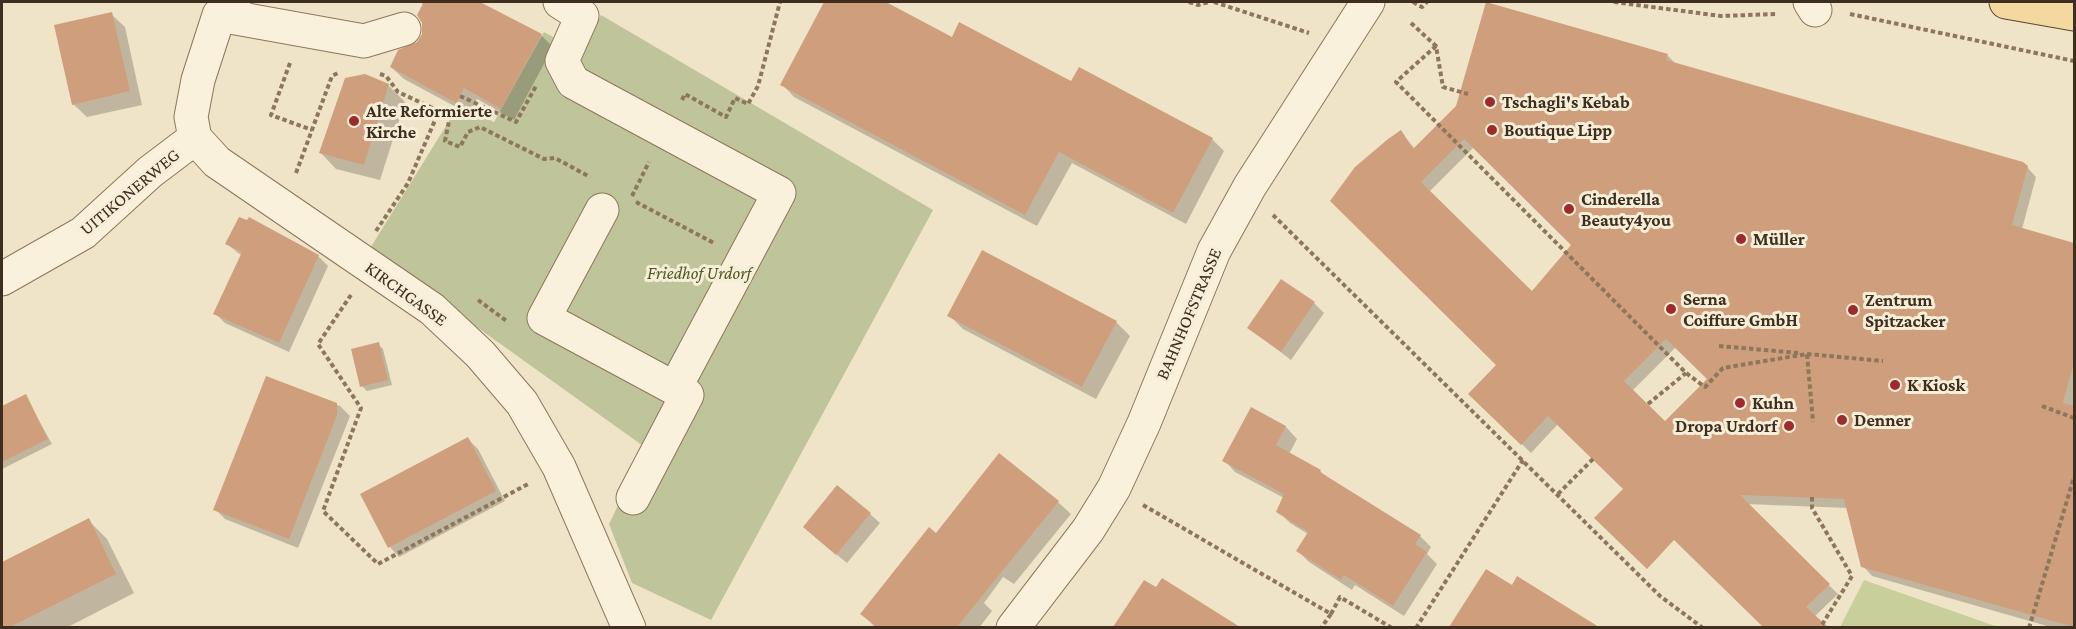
<!DOCTYPE html>
<html>
<head>
<meta charset="utf-8">
<style>
	body { margin:0 }
	#map { position:relative; width:2076px; height:629px; overflow:hidden; background:#f0e4c8; font-family:"Crimson Pro",serif }
	canvas { display:block }
	.frame { position:absolute; inset:0; border:3px solid #3d2e20; pointer-events:none }
</style>
</head>
<body>
<div id="map">
<canvas width="2076" height="629"></canvas>
<div class="frame"></div>
</div>
<script>
const context = document.querySelector('canvas').getContext('2d');
context.lineJoin = 'round';
function fillPath(path, color) { context.fillStyle = color; context.fill(path, 'evenodd'); }
const shape = rows => new Path2D(rows.map(r => 'M' + r).join(''));
function trace(path, color, width, dash) { context.strokeStyle = color; context.lineWidth = width; context.lineCap = dash ? 'butt' : 'round'; context.setLineDash(dash || []); context.stroke(path); }
function label(font, color, halo, rows, align = 'center') {
  context.font = font + ' "Crimson Pro",serif'; context.lineWidth = 6; context.setLineDash([]); context.textBaseline = 'middle'; context.strokeStyle = halo; context.fillStyle = color; for (const [text, x, y, turn = 0] of rows) {
    context.save(); context.translate(x, y); context.rotate((+turn || 0) * Math.PI / 180); context.textAlign = isNaN(turn) ? turn : align; if (halo) context.strokeText(text, 0, 0); context.fillText(text, 0, 0); context.restore();
  }
}
const green = shape([
	[1864,580,1998,627,1840,627]
]);
const cemetery = shape([
	[601,15,933,210,711,620,632,583,609,524,646,448,369,250,459,105,494,122,544,32,581,53]
]);
const shadow = shape([
	[422,2,477,2,541,35,553,47,514,120,477,99,469,114,404,79,391,67,418,43,424,34],
	[826,2,883,2,952,39,1212,139,1224,151,1186,224,1072,163,1037,226,794,97,782,84],
	[111,14,125,27,142,105,87,117,73,104],
	[1667,55,1676,64,2027,167,2036,177,2022,229,2074,245,2074,628,2054,628,1872,576,1863,566,1848,508,1746,504,1838,594,1814,617,1823,625,1821,628,1767,628,1558,424,1531,453,1470,394,1499,365,1332,201,1401,132,1415,149],
	[1474,147,1573,244,1532,293,1429,192],
	[1676,347,1709,379,1665,423,1632,391],
	[388,85,405,102,380,180,336,169,320,152],
	[227,244,318,256,328,266,289,352,225,323,215,313,242,256],
	[1314,303,1324,313,1291,360,1249,328],
	[949,315,1116,322,1130,336,1096,399,963,329],
	[378,344,383,349,392,385,367,391,362,386],
	[267,378,340,406,350,416,298,548,225,519,215,509],
	[25,396,52,444,2,469,2,408],
	[1251,409,1286,427,1297,439,1289,454,1320,471,1328,479,1420,536,1431,547,1427,554,1437,564,1404,616,1355,585,1352,590,1309,562,1298,551,1308,534,1290,523,1278,511,1284,498,1235,472,1224,460],
	[468,439,478,449,505,501,399,557,390,547],
	[1058,502,1071,514,1014,584,1003,577,984,603,992,611,979,628,876,628,862,614,936,536],
	[870,514,880,523,847,563,815,537],
	[88,520,107,539,134,593,66,628,8,628,2,615,2,564],
	[1487,571,1512,587,1585,621,1592,628,1451,628],
	[1144,582,1230,623,1235,628,1115,628]
]);
const building = shape([
	[424,2,480,2,542,34,501,109,464,88,456,103,390,67,398,50,417,42,422,34,422,23,417,15],
	[824,2,886,2,952,37,959,22,1071,81,1079,67,1213,138,1173,213,1059,152,1025,215,780,85],
	[1486,2,1668,54,1666,60,2023,162,2028,166,2012,225,2074,243,2074,362,2063,403,2074,406,2074,627,1861,567,1844,499,1740,495,1830,584,1806,607,1828,627,1763,627,1674,540,1647,569,1594,518,1623,489,1548,416,1521,445,1468,394,1496,365,1330,201,1355,167,1388,139,1401,130,1413,149,1456,106],
	[1464,139,1571,245,1532,291,1421,182],
	[1666,339,1707,379,1665,421,1624,381],
	[112,12,130,91,72,105,54,25],
	[365,74,389,84,364,165,319,153,345,78],
	[239,217,247,220,249,217,319,255,279,343,213,314,242,252,225,244],
	[982,250,1117,321,1082,387,947,316],
	[1281,279,1315,302,1281,352,1247,328],
	[379,342,388,380,360,387,351,349],
	[266,376,337,403,337,415,289,539,213,510],
	[26,394,48,439,2,462,2,406],
	[1251,407,1286,426,1276,445,1321,470,1320,472,1421,535,1415,544,1427,552,1393,606,1344,575,1341,580,1296,551,1308,532,1276,512,1284,494,1222,461],
	[468,437,496,491,388,548,360,494],
	[999,453,1059,501,957,627,877,627,860,614,929,527,936,533],
	[837,485,871,513,836,555,803,527],
	[89,518,116,574,10,627,2,627,2,562],
	[1486,569,1512,585,1517,576,1599,627,1449,627],
	[1162,578,1186,593,1240,627,1113,627,1144,580,1156,587]
]);
const path = shape([
	[1189,2,1198,5,1209,2],
	[1214,2,1309,33],
	[1413,2,1422,7,1427,2],
	[1614,2,1721,16,1777,14],
	[1850,14,2074,61],
	[1411,23,1436,46,1443,87,1468,94],
	[1436,46,1396,82,1686,373,1705,387,1723,368,1807,354,1813,422],
	[290,63,271,115,312,130],
	[380,74,386,76,398,92,450,116,445,141,460,147,468,132,480,127,544,159,555,158,590,177],
	[460,96,516,122,536,86],
	[682,100,685,94,726,117,735,98,748,104,758,86,780,2],
	[296,173,332,76,338,73],
	[632,196,649,162],
	[636,202,714,243],
	[1273,215,1660,596,1703,628],
	[376,231,408,183,439,111],
	[351,295,318,344,361,408,323,511,378,564,530,483],
	[478,300,508,322],
	[1719,346,1799,353],
	[1807,354,1883,361],
	[1648,404,1686,373],
	[2042,406,2074,418],
	[1558,494,1593,459],
	[1812,497,1812,508,1852,576,1820,628],
	[1143,505,1331,614,1321,628],
	[1331,614,1340,597,1392,628],
	[1416,628,1523,460],
	[2029,628,2074,477]
]);
const minor = shape([
	[234,2,219,15,198,80,191,117,195,138,217,162,432,309,480,354,522,403,559,467,629,628],
	[560,2,582,16,562,61,573,82,779,193,675,388],
	[1810,2,1815,10],
	[219,15,364,41,404,29],
	[602,210,544,318,687,395,633,498],
	[2,279,83,233,150,172,195,138],
	[1013,628,1088,530,1114,488,1144,423,1214,251,1250,186,1368,2]
]);
const major = shape([
	[2006,2,2074,14]
]);
const markers = [
	[1490,102,6,"#9e2a2b"],
	[354,121,6,"#9e2a2b"],
	[1492,130,6,"#9e2a2b"],
	[1569,209,6,"#9e2a2b"],
	[1741,239,6,"#9e2a2b"],
	[1671,309,6,"#9e2a2b"],
	[1853,310,6,"#9e2a2b"],
	[1895,385,6,"#9e2a2b"],
	[1740,403,6,"#9e2a2b"],
	[1842,420,6,"#9e2a2b"],
	[1789,426,6,"#9e2a2b"]
];
const poiNames = [
	["Tschagli's Kebab",1502,102],
	["Alte Reformierte",366,111],
	["Kirche",366,132],
	["Boutique Lipp",1504,130],
	["Cinderella",1581,199],
	["Beauty4you",1581,220],
	["Müller",1753,239],
	["Serna",1683,299],
	["Coiffure GmbH",1683,320],
	["Zentrum",1865,300],
	["Spitzacker",1865,321],
	["K Kiosk",1907,385],
	["Kuhn",1752,403],
	["Denner",1854,420],
	["Dropa Urdorf",1777,426,"right"]
];
const streetNames = [
	["UITIKONERWEG",130,192,-40],
	["KIRCHGASSE",406,294,36],
	["BAHNHOFSTRASSE",1189,314,-67]
];
const parkNames = [
	["Friedhof Urdorf",699,273]
];
fillPath(green, '#c9cf9b');
fillPath(cemetery, '#bfc49a');
fillPath(shadow, '#0003');
fillPath(building, '#cf9f7d');
trace(minor, '#8d765c', 35);
trace(major, '#5b4430', 35);
trace(path, '#8d765c', 4, [4.5, 3]);
trace(minor, '#faf1dc', 33);
trace(major, '#f3d9a0', 33);
for (const [x, y, r, color] of markers) { const dot = new Path2D(); dot.arc(x, y, r, 0, 2 * Math.PI); context.fillStyle = color; context.fill(dot); trace(dot, '#f7eed8', 2); }
label('bold 18px', '#3d2e20', '#f7eed8', poiNames, 'left');
label('18px', '#3d2e20', '#f7eed8', streetNames);
label('italic 18px', '#4d5a26', '#f7eed8', parkNames);
</script>
</body>
</html>
